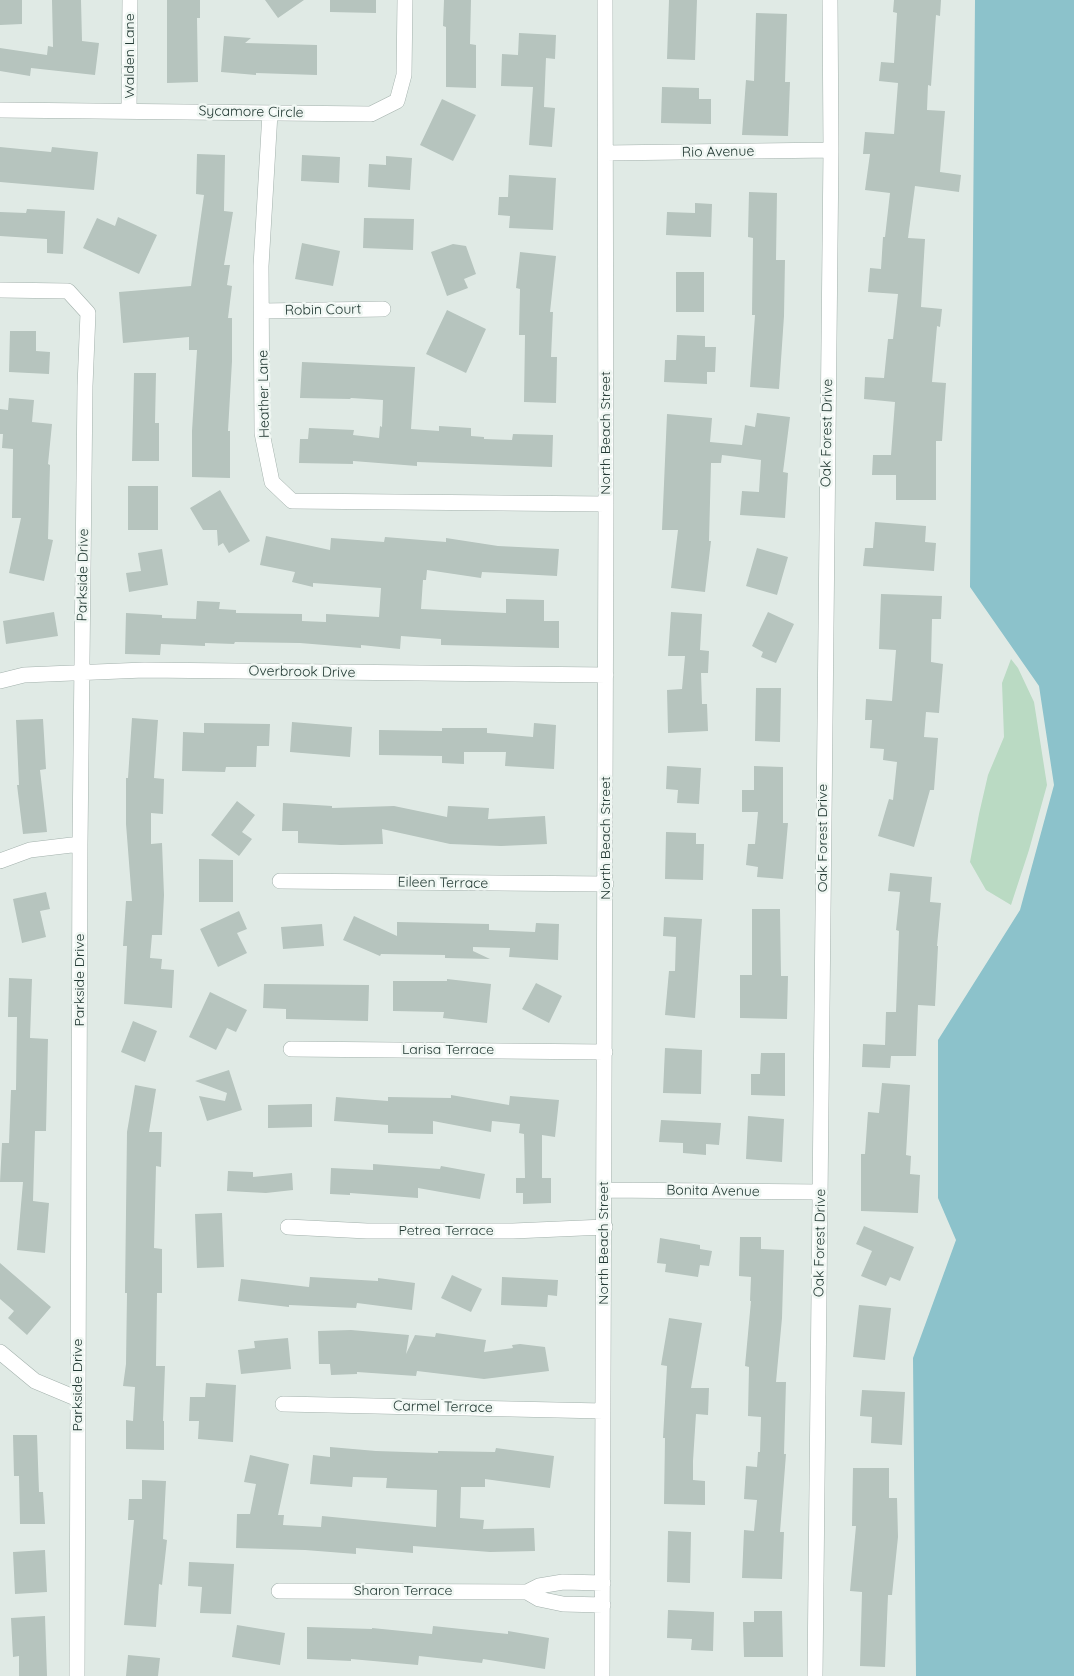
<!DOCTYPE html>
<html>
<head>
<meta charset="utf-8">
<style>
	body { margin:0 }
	canvas { display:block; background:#e0eae5 }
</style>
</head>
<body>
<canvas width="1074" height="1676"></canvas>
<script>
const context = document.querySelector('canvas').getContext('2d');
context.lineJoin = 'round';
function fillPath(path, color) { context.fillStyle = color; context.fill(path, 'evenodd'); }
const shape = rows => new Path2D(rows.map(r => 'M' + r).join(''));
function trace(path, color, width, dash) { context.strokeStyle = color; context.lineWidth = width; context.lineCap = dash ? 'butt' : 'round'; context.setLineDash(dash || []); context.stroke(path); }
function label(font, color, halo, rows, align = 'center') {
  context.font = font + ' Quicksand,sans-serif'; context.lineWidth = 5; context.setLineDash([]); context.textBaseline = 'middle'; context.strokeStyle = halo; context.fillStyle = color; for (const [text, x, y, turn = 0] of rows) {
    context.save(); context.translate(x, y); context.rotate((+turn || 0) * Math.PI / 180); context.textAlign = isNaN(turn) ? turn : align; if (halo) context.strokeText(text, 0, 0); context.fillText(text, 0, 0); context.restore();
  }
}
const green = shape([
	[1011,659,1018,668,1034,702,1047,785,1029,850,1011,905,986,890,970,862,979,814,988,775,1004,737,1002,683]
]);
const water = shape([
	[975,0,1074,0,1074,1676,916,1676,913,1358,956,1240,938,1198,938,1040,1020,910,1054,785,1039,686,970,587]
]);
const building = shape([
	[0,0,22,0,22,24,0,25],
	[52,0,81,0,82,41,99,43,95,75,31,68,30,76,0,71,0,48,47,55,48,46,53,47],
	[167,0,200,0,200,18,197,18,198,82,167,83],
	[265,0,304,0,278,18],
	[330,0,376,0,376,13,330,12],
	[444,0,471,0,470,44,476,45,476,88,446,87,446,27,443,26],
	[669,0,697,0,695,60,667,59],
	[894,0,941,0,940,16,936,15,931,86,928,85,927,110,945,111,940,172,961,175,959,192,915,186,908,238,925,239,921,307,942,309,940,327,937,326,932,382,946,383,942,441,936,441,936,500,896,500,896,475,872,475,873,455,891,455,895,402,864,399,865,377,884,378,888,339,893,339,898,294,868,292,870,268,881,269,883,237,885,237,890,193,865,190,870,154,863,154,865,132,894,134,898,83,879,81,881,62,894,63,897,13,893,12],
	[756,13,787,14,785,82,790,82,788,136,742,135,746,80,754,81],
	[519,33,556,35,555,59,546,58,544,107,555,108,552,147,529,145,533,87,501,86,502,54,518,55],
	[224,36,251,38,245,43,317,45,317,75,256,73,256,75,221,72],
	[662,87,699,88,699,99,711,99,711,124,661,123],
	[442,99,476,115,453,161,420,145],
	[0,147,51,152,52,147,98,152,94,190,0,182],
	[197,154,225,155,224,211,233,212,224,265,230,265,227,285,232,286,228,318,232,318,232,361,228,431,230,431,230,478,192,477,192,431,197,350,189,350,189,337,123,343,119,292,191,286,204,195,196,194],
	[302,155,340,157,339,183,301,181],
	[386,156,412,158,410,190,368,187,369,164,386,165],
	[509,175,556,178,553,230,509,228,510,216,498,215,499,197,508,197],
	[749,192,777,193,776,260,785,260,784,316,779,389,750,387,755,315,752,315,753,238,748,237],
	[695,203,712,204,711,237,666,235,667,212,695,213],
	[27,209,65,211,63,254,47,253,47,239,0,236,0,212,26,213],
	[118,217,157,235,139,274,83,248,97,218,115,226],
	[364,218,414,219,413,250,363,248],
	[302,243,340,251,333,286,295,279],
	[453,244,466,246,476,274,464,279,468,288,447,296,431,252],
	[520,252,556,256,550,312,553,312,551,357,557,357,556,403,524,402,525,335,519,335,520,289,516,288],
	[676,272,704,272,704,312,676,312],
	[447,310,486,329,466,373,426,354],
	[10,331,36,331,36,351,50,352,49,374,9,372],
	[677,335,705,336,705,347,716,347,715,372,707,372,707,384,664,382,665,360,676,360],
	[302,362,415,367,411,429,439,431,439,426,471,428,471,436,484,437,484,439,512,440,513,434,553,435,552,467,417,462,417,466,353,461,353,464,299,463,300,439,308,439,309,428,354,430,353,435,379,438,380,426,382,427,383,400,351,398,350,399,300,398],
	[134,373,156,373,155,423,159,423,159,461,132,461],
	[9,398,34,400,32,422,52,424,48,464,50,465,48,539,53,540,44,581,9,573,21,518,12,518,13,449,2,448,3,434,0,434,0,409,8,410],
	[757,413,790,417,783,472,788,473,785,518,740,515,742,491,759,492,761,460,722,455,721,463,711,463,709,541,711,541,705,592,671,588,678,530,662,530,667,414,712,418,710,442,742,445,745,425,755,427],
	[128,486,158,486,158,530,128,530],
	[220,490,250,541,229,553,223,543,218,546,217,530,203,530,190,508],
	[875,522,926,526,925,542,936,543,934,571,863,566,865,548,873,548],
	[266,536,330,550,331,538,384,542,385,537,446,542,446,538,498,546,559,549,557,576,482,572,481,578,427,570,426,580,423,580,421,609,506,613,506,599,544,600,544,621,559,621,559,648,441,645,441,639,401,636,400,649,361,645,361,648,300,643,235,642,234,644,205,643,205,646,161,644,160,655,125,654,126,613,162,615,162,618,196,619,197,601,220,602,219,609,236,610,236,613,302,614,302,621,326,622,326,614,379,617,381,588,313,583,313,587,292,582,295,572,260,565],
	[757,548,788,557,777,595,746,586],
	[162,549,168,585,129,592,126,573,141,571,138,553],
	[881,594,942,596,941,619,932,619,931,662,943,664,939,713,926,712,924,737,938,738,934,790,930,790,914,847,878,836,889,799,893,800,897,762,883,760,884,749,870,748,872,720,865,720,866,699,892,701,896,650,879,649],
	[54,612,58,636,6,644,3,621],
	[671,612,702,614,700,650,709,651,708,673,701,673,702,704,707,704,708,731,668,733,667,690,682,689,685,656,668,656],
	[768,612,794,624,776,663,761,657,763,652,752,646],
	[756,688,781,688,780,742,755,741],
	[132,718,158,720,154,778,164,779,163,814,151,813,151,844,162,843,164,895,162,935,152,935,150,958,162,959,161,969,174,970,172,1008,124,1004,127,946,123,946,126,901,132,901,126,824,126,778,128,778],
	[43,719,46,769,40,770,47,832,23,834,17,785,19,785,16,720],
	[292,722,352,727,350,757,290,752],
	[204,723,270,724,269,746,257,746,256,767,226,767,225,772,182,771,183,732,204,733],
	[534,723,556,725,554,769,505,766,506,752,464,752,464,764,442,763,442,756,379,755,379,730,442,731,442,728,487,728,487,733,533,737],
	[667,766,701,768,699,804,677,803,678,790,666,789],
	[754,766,783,767,783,823,788,823,783,879,757,877,758,867,746,865,748,844,755,844,758,812,742,812,742,790,754,790],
	[237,801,255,815,242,832,252,839,239,856,211,835],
	[283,803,332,806,332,808,394,806,447,817,448,806,489,808,488,819,545,816,547,844,501,846,450,844,382,829,383,844,341,845,298,843,298,831,282,831],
	[666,832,696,833,696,844,704,844,703,880,665,879],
	[199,859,233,860,233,902,199,902],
	[890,873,932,877,930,902,941,903,937,946,938,946,935,1006,918,1005,916,1056,891,1056,890,1068,862,1067,863,1044,885,1045,886,1012,896,1012,899,931,896,930,900,892,888,891],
	[46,892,50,909,40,911,46,937,22,943,13,899],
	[752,909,780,909,781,976,788,976,787,1019,740,1018,740,975,752,975],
	[239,911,247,929,237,933,247,953,218,967,200,929],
	[354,916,397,936,397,922,489,924,489,930,535,932,536,923,559,924,558,960,509,957,510,948,473,947,473,951,490,959,445,958,445,955,381,954,380,956,343,940],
	[664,917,702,919,695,1018,665,1015,669,971,675,971,676,937,663,936],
	[322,924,324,946,283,949,281,927],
	[9,978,32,979,30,1038,48,1039,46,1131,35,1131,33,1201,49,1203,45,1253,17,1250,23,1182,0,1182,2,1143,9,1143,11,1090,16,1090,17,1017,8,1017],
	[447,979,491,984,487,1023,443,1018,444,1012,393,1011,393,981,447,981],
	[536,983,562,996,549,1023,522,1009],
	[264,984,369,985,368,1021,286,1019,286,1009,263,1008],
	[210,992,247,1010,236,1032,227,1028,216,1050,189,1037],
	[133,1021,157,1031,145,1062,121,1052],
	[665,1048,702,1050,701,1094,663,1093],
	[761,1053,785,1053,785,1096,751,1095,751,1074,760,1074],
	[229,1070,242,1110,207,1121,199,1096,225,1101,227,1093,195,1081],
	[882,1083,910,1085,906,1155,911,1156,910,1174,920,1175,918,1213,861,1211,861,1154,865,1154,868,1112,879,1113],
	[135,1085,156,1089,149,1132,162,1132,161,1167,156,1166,154,1248,162,1249,162,1293,157,1293,156,1366,165,1366,163,1421,164,1421,164,1450,126,1449,126,1420,133,1421,135,1387,123,1386,126,1364,127,1293,125,1293,127,1132],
	[451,1095,509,1105,510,1096,559,1100,555,1137,542,1135,542,1178,551,1178,551,1203,523,1204,523,1193,516,1193,516,1178,525,1178,524,1134,519,1133,520,1124,492,1121,491,1132,433,1121,433,1134,388,1133,388,1125,334,1121,336,1097,388,1101,388,1097,451,1098],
	[312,1104,312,1127,268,1128,268,1105],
	[748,1116,784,1119,782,1162,746,1159],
	[661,1120,721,1123,719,1145,706,1144,706,1155,683,1153,683,1143,659,1142],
	[373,1164,440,1169,441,1166,485,1174,480,1199,418,1188,418,1198,350,1193,350,1195,330,1194,331,1168,373,1170],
	[228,1171,253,1172,253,1177,292,1173,293,1190,266,1193,227,1191],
	[222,1213,224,1267,197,1268,195,1214],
	[864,1226,914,1247,900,1281,890,1277,886,1286,861,1276,872,1251,856,1244],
	[740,1237,761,1237,761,1249,784,1250,782,1318,776,1382,786,1382,784,1454,786,1454,780,1532,784,1532,782,1579,742,1578,744,1530,754,1531,757,1500,744,1499,746,1466,757,1467,758,1452,760,1452,761,1417,748,1416,749,1367,745,1366,751,1301,750,1301,751,1277,739,1276],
	[660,1238,700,1245,700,1249,712,1251,709,1266,700,1265,698,1277,665,1272,666,1264,657,1263],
	[0,1263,51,1307,27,1335,8,1318,14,1311,0,1299],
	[452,1275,482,1289,471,1312,441,1298],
	[310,1277,378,1281,378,1278,415,1283,412,1310,357,1303,356,1308,289,1305,289,1307,238,1301,241,1279,309,1287],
	[502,1277,558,1280,557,1296,548,1295,547,1307,501,1305],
	[859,1305,891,1308,885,1360,853,1357],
	[669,1318,702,1323,691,1388,709,1388,708,1415,696,1414,693,1461,693,1480,705,1481,705,1505,664,1504,665,1438,663,1438,667,1366,661,1365],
	[351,1330,409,1335,406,1354,415,1335,435,1337,436,1333,486,1340,484,1352,513,1348,512,1345,520,1344,545,1347,549,1371,484,1379,417,1371,416,1376,357,1372,357,1374,331,1375,330,1364,319,1364,318,1331],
	[288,1338,291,1369,241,1374,238,1350,255,1348,254,1341],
	[206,1383,236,1385,233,1442,198,1439,199,1421,189,1421,190,1397,205,1397],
	[862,1390,905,1392,902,1445,871,1443,872,1417,860,1416],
	[13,1435,37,1435,39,1492,43,1492,45,1524,20,1524,19,1476,14,1476],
	[330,1447,376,1451,438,1453,438,1451,495,1452,496,1448,554,1456,550,1488,485,1479,485,1487,461,1487,460,1518,484,1520,483,1529,534,1528,535,1551,490,1552,413,1546,413,1553,356,1548,356,1554,305,1550,236,1548,237,1514,250,1514,256,1484,244,1482,250,1455,289,1464,278,1515,284,1515,283,1525,321,1527,322,1516,436,1527,437,1490,386,1488,387,1478,353,1477,352,1487,310,1484,313,1455,330,1457],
	[853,1468,889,1468,889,1498,897,1498,898,1537,892,1595,888,1595,885,1667,860,1666,862,1592,850,1591,856,1526,852,1526],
	[142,1480,166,1481,163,1539,167,1540,162,1585,159,1584,156,1627,124,1625,134,1520,128,1520,129,1499,142,1499],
	[668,1531,691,1532,690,1583,667,1582],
	[45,1550,47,1592,15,1594,13,1552],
	[189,1562,234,1564,231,1614,200,1613,202,1587,188,1586],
	[668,1610,714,1612,713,1651,691,1650,692,1639,667,1638],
	[754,1611,782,1611,783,1657,744,1657,743,1622,754,1622],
	[45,1616,47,1676,19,1676,19,1656,13,1657,11,1618],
	[237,1625,285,1633,280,1665,232,1657],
	[433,1626,508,1634,508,1631,549,1638,545,1669,483,1659,482,1663,419,1656,418,1665,351,1659,351,1661,307,1659,307,1627,372,1629,372,1628,432,1634],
	[128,1655,160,1658,158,1676,126,1676]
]);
const minor = shape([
	[0,110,371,114,397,101,404,75,405,0],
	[129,111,130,0],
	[270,113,261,266,262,433,272,482,292,501,606,504],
	[606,153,831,150],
	[0,290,68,291,88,313,85,386,80,844,77,1676],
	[263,311,383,309],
	[0,681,24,675,144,670,606,675],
	[0,861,30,850,80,844],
	[280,881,606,884],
	[291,1049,605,1052],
	[605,1190,820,1192],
	[288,1227,367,1231,513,1231,605,1227],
	[0,1352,35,1381,78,1399],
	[283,1404,603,1411],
	[279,1591,527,1592],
	[603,1605,563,1604,539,1599,527,1592,539,1586,563,1582,603,1583],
	[602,1676,606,504,605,0],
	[815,1676,831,150,830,0]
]);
const streetNames = [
	["Walden Lane",130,56,-90],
	["Sycamore Circle",251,112,1],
	["Rio Avenue",718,152,-1],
	["Robin Court",323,310,-1],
	["Heather Lane",264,394,-91],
	["North Beach Street",606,433,-90],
	["Oak Forest Drive",827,433,-89],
	["Parkside Drive",83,575,-89],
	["Overbrook Drive",302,672,1],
	["North Beach Street",606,838,-90],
	["Oak Forest Drive",823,838,-90],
	["Eileen Terrace",443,883,1],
	["Parkside Drive",80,980,-90],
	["Larisa Terrace",448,1050],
	["Bonita Avenue",713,1191,1],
	["Petrea Terrace",446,1231],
	["North Beach Street",604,1243,-90],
	["Oak Forest Drive",820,1243,-89],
	["Parkside Drive",78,1385,-90],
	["Carmel Terrace",443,1407,1],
	["Sharon Terrace",403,1591]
];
fillPath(green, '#badac3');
fillPath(water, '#8cc2cb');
fillPath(building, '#b6c4be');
trace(minor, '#a3b1ac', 16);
trace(minor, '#fff', 15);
label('14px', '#223933', '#f0f7f3', streetNames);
</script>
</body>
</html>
